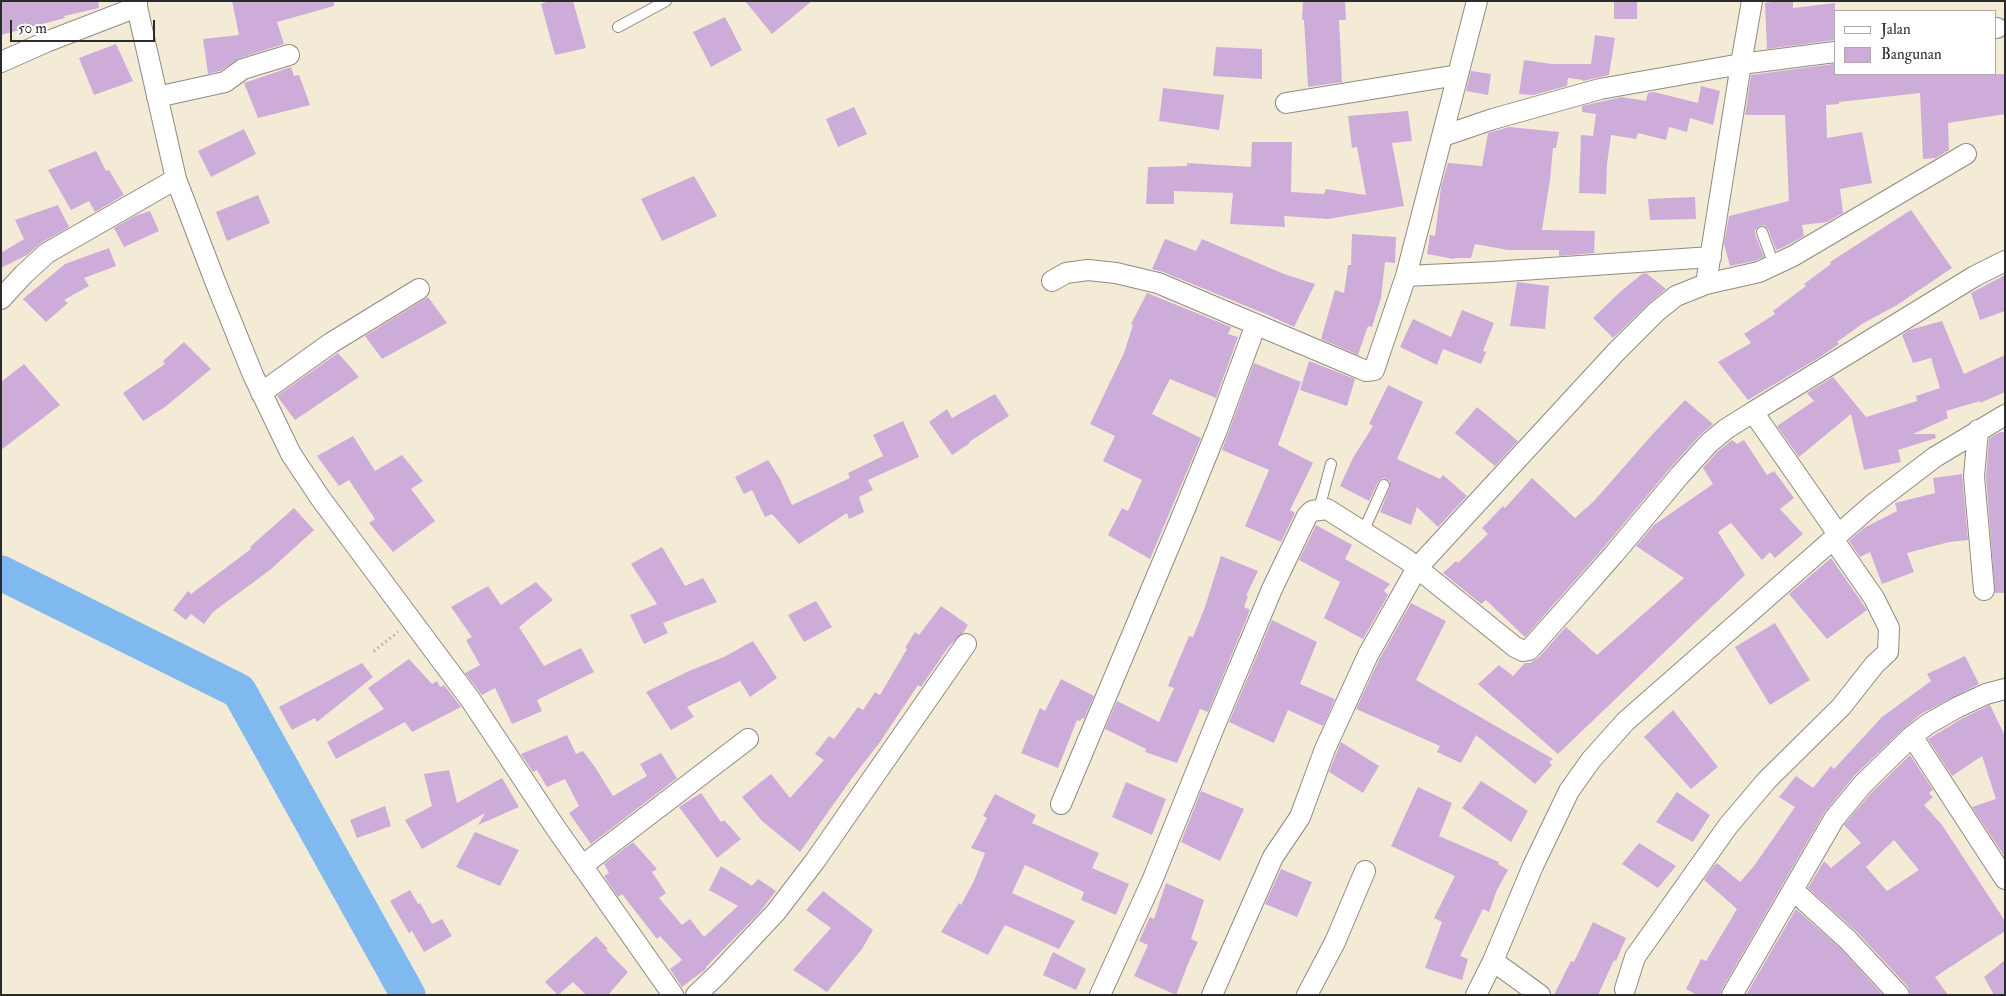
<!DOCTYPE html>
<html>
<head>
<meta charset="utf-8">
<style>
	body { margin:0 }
	#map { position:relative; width:2006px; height:996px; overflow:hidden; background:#f4ebd7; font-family:"IM FELL Double Pica",serif }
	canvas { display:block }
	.frame { position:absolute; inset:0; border:2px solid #2b2b2b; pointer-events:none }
	.legend { position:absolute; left:1834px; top:10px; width:162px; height:65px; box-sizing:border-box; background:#fff; border:1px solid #aaa; margin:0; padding:6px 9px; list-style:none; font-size:15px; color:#2b2b2b }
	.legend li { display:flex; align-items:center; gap:10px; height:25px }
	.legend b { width:25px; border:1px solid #aaa }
	.scale { position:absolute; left:10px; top:20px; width:145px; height:22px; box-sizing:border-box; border:2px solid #2b2b2b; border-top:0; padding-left:6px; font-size:15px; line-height:18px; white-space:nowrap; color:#2b2b2b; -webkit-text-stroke:4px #fff; paint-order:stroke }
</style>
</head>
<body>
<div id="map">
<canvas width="2006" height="996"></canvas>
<div class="frame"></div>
<ul class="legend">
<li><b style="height:6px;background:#fff"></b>Jalan</li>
<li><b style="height:14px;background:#ceacd9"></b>Bangunan</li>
</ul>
<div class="scale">50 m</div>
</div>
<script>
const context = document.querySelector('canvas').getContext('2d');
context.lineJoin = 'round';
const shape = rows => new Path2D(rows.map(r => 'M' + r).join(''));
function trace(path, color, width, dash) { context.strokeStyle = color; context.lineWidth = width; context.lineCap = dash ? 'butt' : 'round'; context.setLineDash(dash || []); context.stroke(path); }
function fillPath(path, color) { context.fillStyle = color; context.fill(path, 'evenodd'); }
const river = shape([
	[1,573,239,691,408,995]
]);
const building = shape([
	[1,1,98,1,99,8,64,16,65,18,1,35],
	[232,1,334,1,334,6,277,22,284,44,240,58,220,71,208,74,203,39,239,35],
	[549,1,573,1,586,48,555,55,541,4],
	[745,1,812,1,772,34],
	[1303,1,1345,1,1346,20,1339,20,1342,82,1308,87,1304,20,1302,20],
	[1614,1,1637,1,1637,19,1614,19],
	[1778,1,1793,1,1793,8,1835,3,1835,40,1767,49,1765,3],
	[725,17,742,50,711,67,693,32],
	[1595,35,1615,38,1609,75,1583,81,1583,80,1568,78,1567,86,1533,95,1519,94,1524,60,1552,64,1591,64],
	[116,44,133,81,94,95,79,58],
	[1216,47,1262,49,1262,79,1213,76],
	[1834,64,1835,74,2005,74,2005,114,1948,123,1949,150,1936,158,1923,159,1920,93,1839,102,1839,104,1826,105,1827,138,1862,132,1872,183,1840,189,1843,213,1827,222,1802,225,1804,236,1782,248,1776,250,1768,229,1764,225,1759,226,1755,230,1755,234,1764,257,1755,261,1730,266,1724,244,1729,216,1789,201,1785,115,1745,115,1751,75],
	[291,67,294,76,299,75,310,105,258,118,244,83],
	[1471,71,1491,74,1488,95,1466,91],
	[1701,86,1720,91,1713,125,1690,118,1687,132,1669,127,1666,140,1638,133,1636,139,1611,135,1607,164,1606,194,1579,193,1581,135,1593,136,1596,114,1582,112,1582,106,1622,97,1646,101,1648,93,1654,92,1698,103],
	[1163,88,1224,95,1219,130,1159,121],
	[854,107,867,134,838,147,826,119],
	[1408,111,1412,141,1392,143,1404,206,1328,219,1284,216,1285,227,1230,224,1233,193,1174,191,1174,204,1146,204,1148,167,1187,166,1187,163,1251,167,1252,142,1292,142,1291,192,1324,194,1326,189,1366,195,1357,147,1352,148,1348,116],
	[1509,127,1559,132,1556,148,1553,148,1550,180,1542,230,1595,231,1594,253,1559,256,1559,250,1508,250,1475,244,1471,258,1455,258,1454,259,1427,254,1430,235,1435,236,1441,187,1448,163,1482,166,1488,133],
	[244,129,256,154,211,177,198,151],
	[96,151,106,171,109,170,124,195,95,212,89,201,71,210,48,170],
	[694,176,717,216,662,241,641,199],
	[258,195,270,223,227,241,216,212],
	[1695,197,1696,219,1650,220,1648,199],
	[58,205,69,227,41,243,27,255,1,268,1,253,24,239,15,220],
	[1911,210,1952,268,1897,305,1862,324,1837,342,1839,344,1820,357,1748,400,1718,362,1751,343,1744,334,1775,314,1773,311,1806,286,1804,284,1831,264,1830,262],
	[150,211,159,231,124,247,114,228,135,216],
	[1352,234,1396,237,1395,263,1385,262,1381,298,1372,327,1368,326,1358,355,1321,339,1335,290,1344,293,1348,265,1351,265],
	[1165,239,1196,251,1202,239,1284,274,1315,284,1294,327,1268,315,1163,272,1152,269],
	[109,248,116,266,84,278,89,286,64,300,68,303,46,322,23,299,65,264],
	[1646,273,1666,289,1648,304,1613,338,1593,318,1620,292,1642,274],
	[2005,275,2005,311,1980,320,1971,293],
	[1517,282,1549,286,1545,329,1510,326],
	[1147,293,1231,327,1228,334,1238,337,1216,398,1170,379,1152,414,1201,438,1150,559,1108,535,1122,508,1128,511,1142,480,1103,461,1115,436,1090,424,1124,353,1133,325,1131,324],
	[428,297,447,323,382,359,365,336],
	[1462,310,1494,323,1483,351,1486,352,1481,364,1443,349,1437,365,1400,347,1413,319,1451,337],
	[1942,321,1964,374,2005,355,2005,392,1980,403,1980,401,1946,411,1948,418,1913,434,1935,434,1936,438,1898,450,1901,462,1864,470,1851,414,1799,457,1777,426,1814,401,1807,393,1833,377,1866,417,1917,401,1916,396,1940,388,1931,358,1913,363,1902,335,1909,330],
	[184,342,211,369,165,407,143,421,123,393,165,364,163,361],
	[338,353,359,377,295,420,277,396],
	[1309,361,1355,379,1347,406,1300,390],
	[1254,363,1301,382,1278,445,1313,463,1290,510,1295,513,1281,542,1245,526,1269,470,1222,450],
	[24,364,60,405,1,450,1,382],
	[1388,385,1423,402,1397,459,1440,479,1443,475,1467,496,1438,527,1417,507,1411,525,1380,512,1390,487,1390,481,1386,479,1383,478,1378,482,1369,501,1340,486,1353,458,1373,426,1369,424],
	[995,394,1009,416,969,442,970,443,952,455,929,422,947,409,952,418],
	[1685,400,1713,424,1700,435,1671,467,1605,546,1525,637,1486,600,1481,604,1443,573,1456,561,1458,563,1488,534,1482,528,1503,506,1505,508,1532,478,1575,518,1594,501,1651,436],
	[1477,407,1518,441,1495,466,1455,433],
	[903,421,919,457,868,480,873,490,859,497,864,512,849,519,847,513,799,544,772,514,765,517,752,490,744,494,735,477,768,460,780,479,792,505,850,478,848,473,883,456,873,435],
	[2000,432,2005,432,2005,593,1995,593,1986,477,1989,438],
	[353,436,375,471,402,455,423,481,411,489,435,521,393,552,369,523,375,519,349,480,339,486,317,456],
	[1732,440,1737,444,1744,440,1767,475,1774,471,1794,498,1780,509,1803,534,1775,558,1770,552,1762,560,1731,523,1718,532,1745,575,1558,754,1478,684,1499,665,1513,676,1525,663,1530,663,1538,658,1566,627,1597,655,1684,578,1636,546,1654,525,1713,484,1703,468,1717,452],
	[1962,474,1968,540,1949,542,1907,553,1914,572,1882,584,1870,552,1860,557,1849,541,1864,528,1897,511,1895,503,1935,493,1933,478],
	[294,508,314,530,270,570,213,612,204,624,191,614,186,620,173,610,188,591,191,594,251,549,250,547],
	[1316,525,1352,545,1345,559,1390,584,1384,591,1388,595,1363,639,1324,618,1340,582,1299,560],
	[662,547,685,586,703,578,717,602,663,623,668,633,644,644,630,615,657,604,631,564],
	[1221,556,1258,571,1246,596,1248,596,1244,607,1250,610,1208,712,1200,709,1177,763,1145,752,1146,749,1105,729,1117,701,1159,722,1174,688,1168,686,1189,636,1193,637,1205,607],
	[1831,558,1867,610,1827,639,1789,594],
	[536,582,553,600,519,627,544,666,581,648,594,672,537,700,542,711,512,724,495,688,482,695,465,673,480,665,466,640,472,637,451,607,488,586,501,605],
	[816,601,832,627,804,642,788,615],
	[1411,603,1446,621,1416,680,1553,759,1549,762,1552,765,1535,784,1476,735,1461,763,1437,752,1440,746,1356,709,1379,660],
	[941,606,968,625,963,633,949,646,921,687,918,685,880,742,852,778,800,852,762,821,742,797,771,774,790,798,824,760,815,754,829,736,834,739,858,707,863,710,875,692,880,695,907,649,905,648,915,632,919,635],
	[1272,620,1317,642,1300,684,1335,699,1323,726,1288,710,1274,743,1229,722],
	[1775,623,1810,680,1770,705,1735,647],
	[753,641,777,678,750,697,740,681,687,707,694,717,671,730,646,692,689,671,724,657],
	[1965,656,1979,684,1921,714,1904,728,1854,776,1824,813,1722,989,1720,995,1697,995,1686,989,1701,959,1706,961,1737,909,1704,880,1714,866,1717,863,1740,882,1754,866,1795,807,1779,797,1796,776,1813,788,1831,766,1834,769,1882,717,1931,681,1927,674],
	[409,659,432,684,437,681,440,687,444,685,461,707,412,732,405,722,336,759,327,742,384,709,368,688],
	[362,663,373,677,317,722,315,718,292,730,279,707],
	[1061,679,1094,696,1084,719,1082,718,1080,721,1077,720,1058,768,1021,753,1040,708,1045,711],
	[1990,705,2005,736,2005,857,1972,807,1996,799,1982,756,1952,776,1928,739,1963,718],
	[1673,710,1718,767,1691,789,1644,737],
	[567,735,576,754,583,751,595,767,613,796,647,776,640,764,661,753,677,778,591,844,569,813,579,806,565,779,547,787,537,770,533,772,521,754],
	[1341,742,1379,766,1363,793,1329,772],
	[1910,755,1933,790,1929,793,1933,797,1924,805,1942,825,2005,921,2005,931,1935,977,1948,995,1911,995,1908,987,1857,932,1808,888,1824,861,1831,868,1861,843,1844,825,1872,792],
	[1894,840,1919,870,1887,891,1866,867],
	[449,770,457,803,502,778,519,807,478,825,485,813,422,849,405,820,432,806,424,774],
	[1481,781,1528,811,1511,842,1462,808],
	[1126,782,1166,799,1152,835,1112,817],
	[1418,787,1452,803,1439,836,1499,862,1498,864,1508,870,1497,890,1489,912,1483,909,1460,956,1468,959,1462,980,1425,968,1442,922,1434,918,1455,876,1391,846],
	[1201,791,1244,809,1220,861,1181,842],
	[1677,792,1710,815,1693,842,1656,822],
	[701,793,721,822,724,820,741,839,717,858,679,807],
	[995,794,1036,815,1032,823,1099,853,1092,868,1129,884,1116,915,1081,900,1084,892,1025,865,1012,893,1075,921,1059,949,1005,925,988,955,941,932,959,903,961,905,974,881,985,853,971,848,987,818,983,816],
	[385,806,391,826,357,838,350,820],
	[475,832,519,850,500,886,456,867],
	[633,842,657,869,652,872,666,893,659,898,682,925,690,919,704,937,738,906,709,890,721,866,752,886,758,879,776,891,759,913,706,967,707,968,682,987,670,969,682,960,660,936,657,939,622,894,618,897,604,876,609,873,604,864],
	[1639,843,1676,866,1658,888,1622,864],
	[1281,869,1312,882,1297,917,1265,904],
	[1166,883,1204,900,1191,939,1198,942,1188,964,1176,995,1134,976,1148,945,1139,941,1150,917,1154,919],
	[410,890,418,904,420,903,432,924,442,919,452,936,424,952,412,931,409,933,390,901],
	[823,891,873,930,862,949,827,992,793,970,831,928,806,910],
	[1796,909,1840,948,1883,995,1746,995],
	[1593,922,1626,938,1616,961,1614,960,1598,995,1554,995,1571,961,1574,962],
	[596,936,608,949,606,950,628,972,608,995,586,995,573,982,558,995,545,982],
	[1053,952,1086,969,1076,990,1043,975],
	[2005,960,2005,995,1994,995,1984,977]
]);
const path = shape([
	[374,651,398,632]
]);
const lane = shape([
	[618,27,666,1],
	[1762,232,1774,265],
	[1319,509,1331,464],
	[1363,532,1384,485]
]);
const street = shape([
	[1752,1,1741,64,1706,284,1759,272,1793,256,1966,154],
	[137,7,176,179,215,281,253,375,291,454,321,499,470,699,555,827,673,995],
	[1995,28,1997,28],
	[1,62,46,42,137,7,137,1],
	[157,97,225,82,243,69,289,55],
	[1286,103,1458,75],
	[1443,136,1493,119,1600,89,1741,64,1835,52],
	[1406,276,1492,272,1711,257],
	[1052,281,1066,273,1088,270,1116,273,1158,283,1352,365,1366,371,1374,370,1406,276,1477,1],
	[1,299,24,274,47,253,176,179],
	[261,393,331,343,419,289],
	[1753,412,1975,276,2005,261],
	[1978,430,1974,477,1984,590],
	[1912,736,2005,879],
	[1061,804,1182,516,1217,430,1256,324],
	[582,866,748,739],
	[1793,890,1848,940,1899,995],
	[1493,961,1540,995],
	[1625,989,1635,957,1728,826,1767,780,1841,707,1875,664,1888,652,1889,628,1874,598,1833,539],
	[696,995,717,975,776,912,815,861,966,644],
	[1100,995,1152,881,1215,725,1272,589,1307,516,1312,511,1327,509,1406,559,1515,647,1523,651,1529,650,1562,613,1614,554,1680,475,1709,443,1726,429,1753,412,1838,534],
	[1212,995,1273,857,1300,817,1325,749,1368,655,1417,568,1616,352,1656,312,1676,296,1706,284],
	[1307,995,1335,942,1365,871],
	[1476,995,1493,961,1533,866,1569,791,1591,760,1626,721,1872,505,1935,457,2005,415],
	[1732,995,1834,819,1863,784,1912,736,1928,724,1958,707,1986,694,2005,689]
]);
trace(river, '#80b8f0', 35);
fillPath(building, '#ceacd9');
trace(lane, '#908b81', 12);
trace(street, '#908b81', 22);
trace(path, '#908b81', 3, [1, 4]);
trace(lane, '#fff', 10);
trace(street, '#fff', 20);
</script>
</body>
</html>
